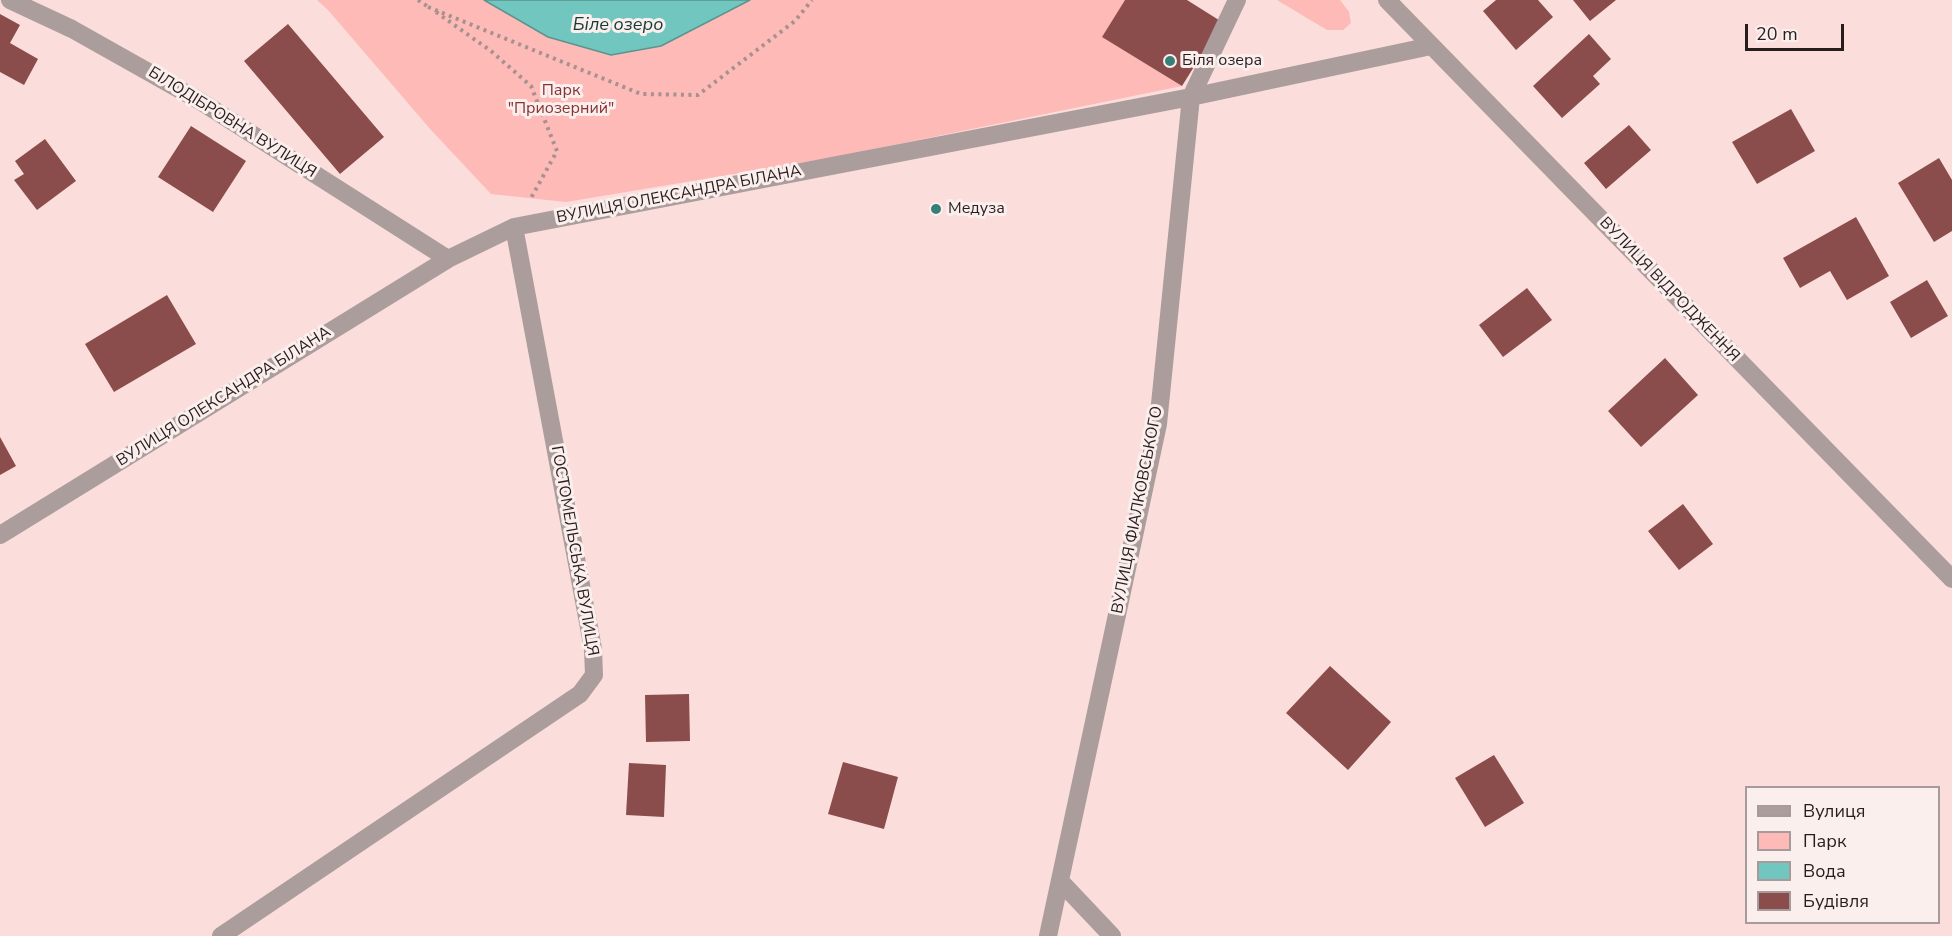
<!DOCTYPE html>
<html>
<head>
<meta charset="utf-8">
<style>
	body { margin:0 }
	#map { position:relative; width:1952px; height:936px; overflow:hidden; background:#fbdddb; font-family:"Nunito Sans",sans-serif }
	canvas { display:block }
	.legend { position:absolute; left:1745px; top:786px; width:195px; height:138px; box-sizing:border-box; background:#fbefee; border:2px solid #a69b9a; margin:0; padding:8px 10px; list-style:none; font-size:18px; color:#271d1c }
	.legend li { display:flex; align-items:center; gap:12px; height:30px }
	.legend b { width:30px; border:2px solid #a69b9a }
	.scale { position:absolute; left:1745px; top:24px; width:99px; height:27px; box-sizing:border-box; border:3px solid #271d1c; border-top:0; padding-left:8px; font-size:18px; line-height:21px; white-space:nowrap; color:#271d1c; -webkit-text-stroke:4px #fbefee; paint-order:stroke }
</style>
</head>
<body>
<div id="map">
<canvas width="1952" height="936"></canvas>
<ul class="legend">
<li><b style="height:8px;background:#aa9d9c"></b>Вулиця</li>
<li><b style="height:16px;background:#fdbab6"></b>Парк</li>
<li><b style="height:16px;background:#71c7bf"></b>Вода</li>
<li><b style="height:16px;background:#8b4d4b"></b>Будівля</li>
</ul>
<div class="scale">20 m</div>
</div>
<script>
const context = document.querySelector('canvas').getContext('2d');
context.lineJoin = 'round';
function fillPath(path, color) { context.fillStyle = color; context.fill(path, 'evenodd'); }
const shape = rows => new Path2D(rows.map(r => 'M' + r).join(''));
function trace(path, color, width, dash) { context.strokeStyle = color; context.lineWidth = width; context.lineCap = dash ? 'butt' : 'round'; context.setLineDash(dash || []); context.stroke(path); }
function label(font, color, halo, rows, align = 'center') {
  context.font = font + ' "Nunito Sans",sans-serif'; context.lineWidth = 6; context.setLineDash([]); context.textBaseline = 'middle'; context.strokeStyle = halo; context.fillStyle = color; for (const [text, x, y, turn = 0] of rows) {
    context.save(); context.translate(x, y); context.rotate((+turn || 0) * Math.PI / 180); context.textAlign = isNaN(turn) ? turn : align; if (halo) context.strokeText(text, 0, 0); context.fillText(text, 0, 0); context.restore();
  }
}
const green = shape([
	[317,0,1125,0,1103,37,1182,86,830,158,566,202,491,194,431,130,328,10],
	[1277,0,1340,0,1349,12,1351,23,1343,30,1327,30]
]);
const water = shape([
	[484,0,750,0,661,46,611,55,548,37,484,0]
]);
const building = shape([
	[1125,0,1187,0,1222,22,1182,86,1102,37],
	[1496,0,1538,0,1553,17,1516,50,1483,11],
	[1573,0,1616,0,1590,21],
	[0,14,20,25,10,43,38,59,24,85,0,72],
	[288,24,384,137,340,174,244,61],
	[1589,34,1611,59,1593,76,1600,84,1562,118,1533,86],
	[1791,109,1815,151,1757,184,1732,142],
	[1629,125,1651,150,1606,189,1584,163],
	[191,126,246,161,213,212,158,177],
	[45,139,76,181,37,210,14,180,24,174,15,161],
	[1939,158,1952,180,1952,231,1934,242,1898,183],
	[1856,217,1889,276,1847,300,1830,271,1800,288,1783,258],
	[1927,280,1948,316,1911,338,1890,302],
	[1527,288,1552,320,1503,357,1479,325],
	[167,295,196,344,114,392,85,344],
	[1665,358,1698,395,1641,447,1608,411],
	[0,437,16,466,0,475],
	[1683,504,1713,544,1679,570,1648,531],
	[1330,666,1391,722,1348,770,1286,713],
	[689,694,690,741,646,742,645,695],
	[1494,755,1524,803,1485,827,1455,778],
	[843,762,898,777,884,829,828,814],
	[629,763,666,765,664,817,626,815]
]);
const path = shape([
	[418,0,430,8],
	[428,7,641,94,698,95,795,21,812,0],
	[436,12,491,51,531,86,557,151,531,198]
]);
const street = shape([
	[10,0,72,29,200,101,448,259],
	[1387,0,1952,579],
	[0,535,448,259,514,227,1191,97,1431,46],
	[1060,881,1112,936],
	[221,936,580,694,594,675,593,649,514,227],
	[1048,936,1158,424,1191,97,1237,0]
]);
const markers = [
	[1170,61,6,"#377f79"],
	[936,209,6,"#377f79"]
];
const poiNames = [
	["Біля озера",1182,61],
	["Медуза",948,209]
];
const parkNames = [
	["Парк",561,91],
	["\"Приозерний\"",561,109]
];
const streetNames = [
	["БІЛОДІБРОВНА ВУЛИЦЯ",232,123,32],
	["ВУЛИЦЯ ОЛЕКСАНДРА БІЛАНА",679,195,-11],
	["ВУЛИЦЯ ВІДРОДЖЕННЯ",1669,290,46],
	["ВУЛИЦЯ ОЛЕКСАНДРА БІЛАНА",224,397,-32],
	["ВУЛИЦЯ ФІАЛКОВСЬКОГО",1138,510,-79],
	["ГОСТОМЕЛЬСЬКА ВУЛИЦЯ",574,551,80]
];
const waterNames = [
	["Біле озеро",618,26]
];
fillPath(green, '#fdbab6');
fillPath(water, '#71c7bf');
trace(water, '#5b948e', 1.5);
fillPath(building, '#8b4d4b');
trace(path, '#a7918f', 4, [3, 4.5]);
trace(street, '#aa9d9c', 18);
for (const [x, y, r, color] of markers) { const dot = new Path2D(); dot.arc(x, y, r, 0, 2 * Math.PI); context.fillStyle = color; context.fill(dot); trace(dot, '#fbefee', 2); }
label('16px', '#271d1c', '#fbefee', poiNames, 'left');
label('16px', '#873334', '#fbefee', parkNames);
label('16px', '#271d1c', '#fbefee', streetNames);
label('italic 18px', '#113b37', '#fbefee', waterNames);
</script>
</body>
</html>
